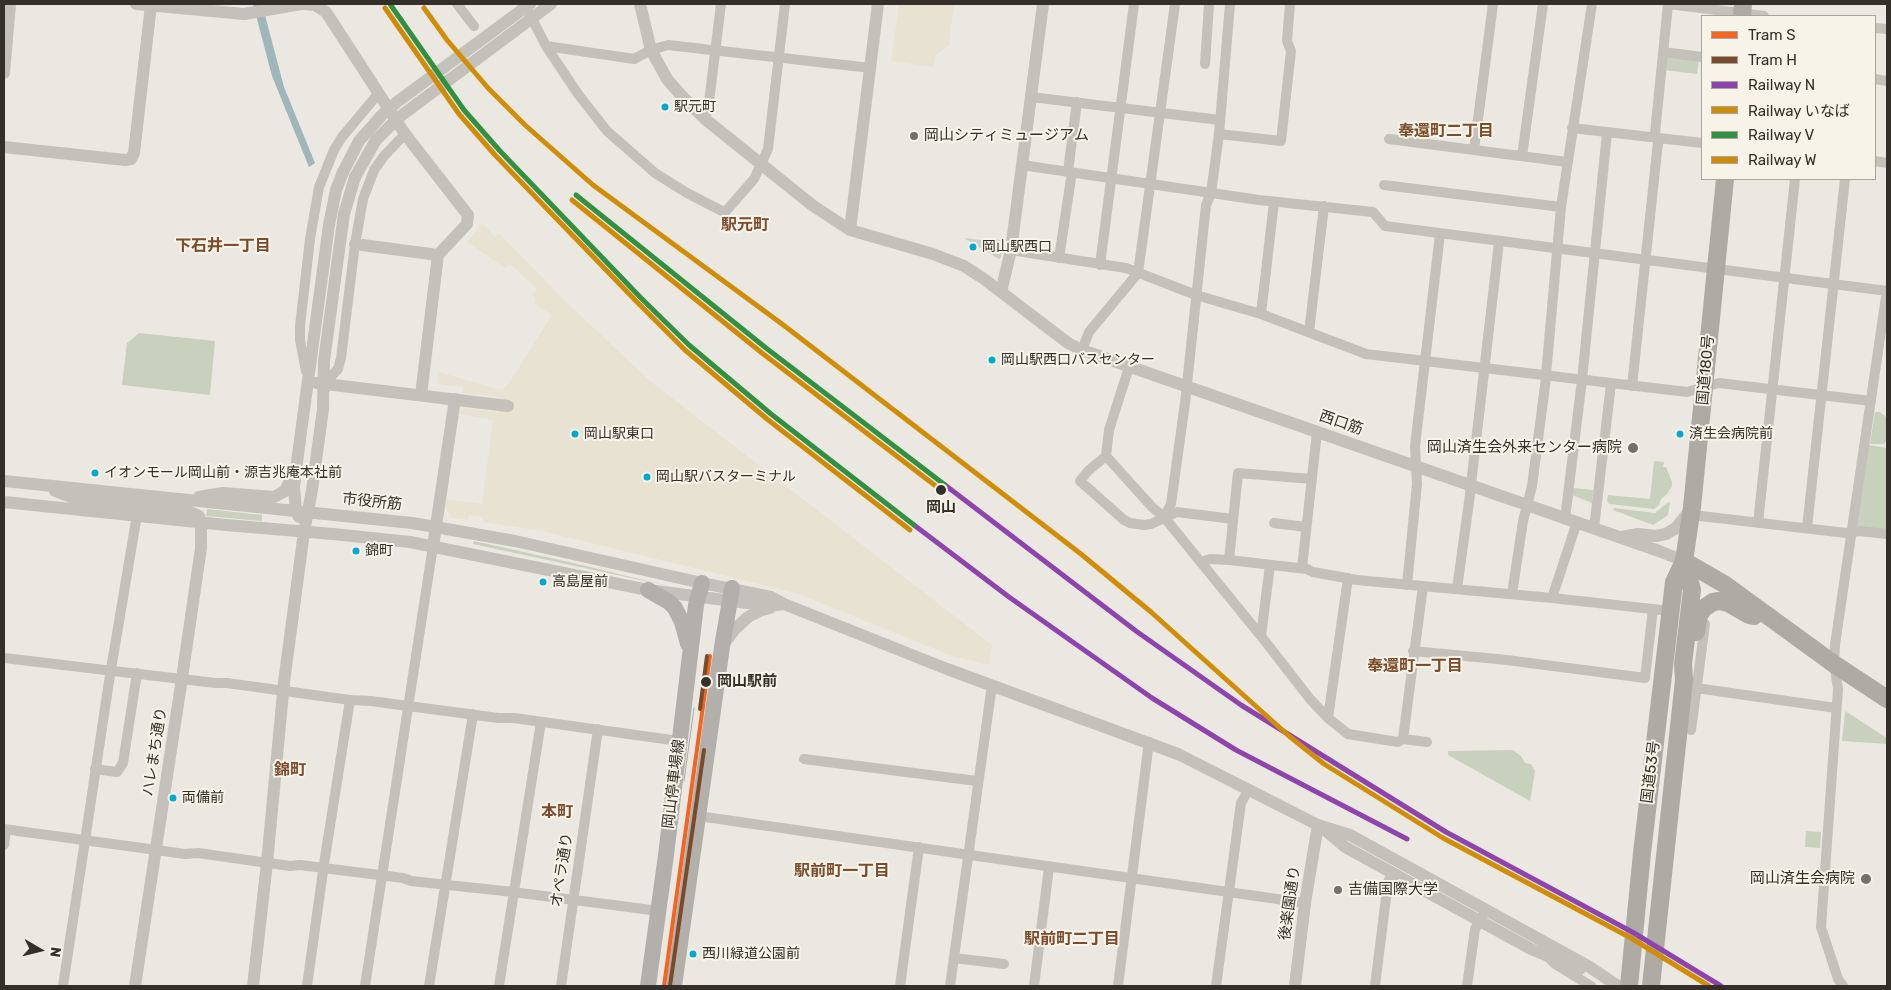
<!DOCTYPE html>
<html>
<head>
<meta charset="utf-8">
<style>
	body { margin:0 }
	#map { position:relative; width:1891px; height:990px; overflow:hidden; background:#ebe8e1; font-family:Rubik,"Noto Sans JP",sans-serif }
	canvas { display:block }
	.frame { position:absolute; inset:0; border:5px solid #352f29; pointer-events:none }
	.legend { position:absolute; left:1701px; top:15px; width:175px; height:165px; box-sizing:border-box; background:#f7f3e9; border:1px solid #a9a59c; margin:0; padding:6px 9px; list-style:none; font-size:15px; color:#352f29 }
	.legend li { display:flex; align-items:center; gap:10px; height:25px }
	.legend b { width:25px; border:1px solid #a9a59c }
	.north { position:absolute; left:15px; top:925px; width:50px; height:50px; -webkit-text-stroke:4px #f7f3e9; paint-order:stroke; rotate:98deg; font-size:14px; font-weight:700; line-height:20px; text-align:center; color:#352f29 }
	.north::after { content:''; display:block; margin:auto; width:18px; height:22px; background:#352f29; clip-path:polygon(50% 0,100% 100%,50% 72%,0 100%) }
</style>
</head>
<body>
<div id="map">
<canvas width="1891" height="990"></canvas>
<div class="frame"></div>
<ul class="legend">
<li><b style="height:6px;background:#f26522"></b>Tram S</li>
<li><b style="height:6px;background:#7a4b2a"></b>Tram H</li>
<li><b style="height:6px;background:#8e44ad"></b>Railway N</li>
<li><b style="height:6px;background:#d08e08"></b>Railway いなば</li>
<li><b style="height:6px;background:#319041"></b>Railway V</li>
<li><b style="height:6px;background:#cf8b08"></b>Railway W</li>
</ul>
<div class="north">N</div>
</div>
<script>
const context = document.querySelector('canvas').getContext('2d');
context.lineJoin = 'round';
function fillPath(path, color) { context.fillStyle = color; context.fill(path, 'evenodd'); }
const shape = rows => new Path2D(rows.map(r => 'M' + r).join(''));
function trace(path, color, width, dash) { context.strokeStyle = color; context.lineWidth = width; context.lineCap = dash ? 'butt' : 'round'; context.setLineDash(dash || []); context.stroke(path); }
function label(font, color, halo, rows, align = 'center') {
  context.font = font + ' Rubik,"Noto Sans JP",sans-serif'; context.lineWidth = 4; context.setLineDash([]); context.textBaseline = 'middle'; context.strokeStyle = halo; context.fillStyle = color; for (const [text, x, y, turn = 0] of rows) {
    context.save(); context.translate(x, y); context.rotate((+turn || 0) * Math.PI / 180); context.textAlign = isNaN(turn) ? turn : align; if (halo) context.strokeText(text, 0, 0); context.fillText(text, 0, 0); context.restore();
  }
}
const green = shape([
	[1666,55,1699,59,1697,74,1664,70],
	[964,238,989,241,995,239,1003,241,1001,257,999,259],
	[139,333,215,341,210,395,122,385,127,343],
	[1875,412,1880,412,1887,418,1887,440,1884,444,1870,444],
	[1869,445,1887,448,1887,530,1857,527],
	[1654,461,1664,462,1663,467,1666,467,1672,482,1672,486,1667,494,1661,499,1659,505,1654,509,1609,504,1607,501,1608,495,1650,499],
	[1573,488,1593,490,1592,503,1572,495],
	[1668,502,1670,502,1668,515,1653,525,1613,510,1614,508,1655,513],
	[207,509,262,515,262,521,206,516],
	[474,541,569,562,673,587,473,544],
	[1845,711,1887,738,1887,744,1842,741],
	[1513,750,1521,756,1525,763,1531,764,1535,771,1530,801,1448,755,1448,751],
	[1806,831,1821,832,1820,848,1805,847]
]);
const plaza = shape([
	[899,4,954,4,949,45,936,55,934,67,891,61],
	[482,223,495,237,499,233,563,299,650,381,992,645,989,665,952,656,796,593,542,531,483,522,483,517,469,515,468,520,452,518,445,506,445,499,482,504,493,420,458,414,458,412,466,408,496,412,498,415,501,397,463,393,463,387,437,384,439,372,497,389,504,388,509,383,552,315,534,303,537,299,532,295,537,289,510,264,505,268,467,242]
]);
const water = shape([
	[253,4,262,4,284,87,315,163,309,167,272,76]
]);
const minor = shape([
	[457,4,474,26],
	[1669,4,1764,16],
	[529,13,546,46,578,94,607,131,655,173,687,193,722,211,726,211,754,179,768,149,785,4],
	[1875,28,1887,29],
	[546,46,634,59,651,50,668,45,871,68],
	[1663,52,1702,57],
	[1205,64,1209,4],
	[1875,79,1887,81],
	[1031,97,1220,120],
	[705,119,709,102,721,4],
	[1572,128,1702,143],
	[1219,134,1281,141,1291,51,1287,41,1290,4],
	[1389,139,1567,162],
	[1474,150,1493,4],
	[1522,156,1543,4],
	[1875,161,1887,163],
	[1022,165,1259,200,1373,212,1385,226,1887,291],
	[1068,171,1077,102],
	[1384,185,1561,207],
	[1011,250,1126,268,1196,295,1261,314,1366,354,1687,392,1719,383,1871,401],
	[1059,258,1072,172],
	[1100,265,1134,4],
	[1261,314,1274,202],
	[1309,332,1324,206],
	[1082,350,1089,332,1138,273,1175,4],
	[1129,367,1109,430,1106,456,1152,507,1164,517,1261,636,1310,699,1328,718,1348,734,1398,742,1403,739,1427,742],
	[306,371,300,340,300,326,310,239,319,187,334,150,342,137,378,94],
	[324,384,338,369,341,358,355,244,363,199,374,170,384,156,405,134],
	[1632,386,1658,142,1655,133,1668,4],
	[1106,456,1088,471,1080,481,1124,520,1130,523,1144,525,1151,524,1177,512,1233,519],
	[1692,515,1846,533,1859,531,1887,534],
	[1164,517,1171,504,1185,403,1206,205,1211,193,1219,134,1230,4],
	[1565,519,1582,380,1607,133],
	[1274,523,1306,527],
	[1758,523,1795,179],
	[1594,528,1611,384],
	[1807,528,1845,179],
	[1229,560,1238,473,1312,479],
	[1201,562,1210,559,1229,560,1307,569,1313,572,1357,580,1552,598,1671,611],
	[1302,568,1317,432],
	[1407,585,1417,484,1415,446,1440,234],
	[1457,589,1469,502,1499,242],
	[1512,594,1523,521,1532,486,1545,386,1561,207,1592,4],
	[1552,598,1577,522],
	[1261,636,1270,565],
	[1413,651,1507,660,1645,678,1653,609],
	[4,658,215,683,227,683,350,700,371,701,498,718,514,718,679,741],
	[1696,688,1836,708],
	[1328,718,1348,578],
	[1691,730,1705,624],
	[1403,739,1423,586],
	[804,759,977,781],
	[95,769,117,772,123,763,137,673],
	[698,816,1305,903],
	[4,829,185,854,198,853,290,866,300,865,403,878,411,881,513,892,659,911],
	[4,845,6,830],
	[954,958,1004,964],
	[1550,959,1555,964,1591,986],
	[63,986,110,675,137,515],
	[307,986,324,864,350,700],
	[365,986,433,546],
	[429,986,473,714],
	[499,986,541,722],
	[561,986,598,729],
	[900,986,919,847],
	[950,986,992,685],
	[1034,986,1049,867],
	[1118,986,1149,742],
	[1216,986,1241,803,1249,789],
	[1375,986,1388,882,1392,872],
	[1467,986,1475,929,1483,915],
	[1843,986,1838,979,1821,927,1838,689,1834,664,1835,645,1887,290]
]);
const tertiary = shape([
	[136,4,244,14,301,4],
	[303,4,315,5,326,12,405,134,468,215,467,224,438,255,421,395],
	[640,4,651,50,667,79,680,94,705,119,812,205,850,230,933,254,964,266,984,279,1068,343,1082,350,1659,551,1684,561],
	[4,73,10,4],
	[4,147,125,160,131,159,134,153,151,5],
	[850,230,878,4],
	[355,244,438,255],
	[1001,292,1011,250,1043,4],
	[317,383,508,406],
	[4,481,412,523,515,541,702,583,771,597,784,604,947,669,1178,754,1318,825,1350,835,1588,966,1618,986],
	[55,491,71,497,183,509,199,516,201,522,201,548,182,678,135,986],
	[199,497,223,493,274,497,285,491,292,476],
	[4,502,226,525,333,534,410,542,648,590,770,606,784,604],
	[299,517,296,511,294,487,297,462,329,225,336,190,343,172],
	[1622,537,1638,534,1656,536,1666,534,1676,528,1691,509],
	[433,546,455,399],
	[724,644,735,629,748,617,762,610,770,608],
	[1324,829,1345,847,1367,859,1531,949,1580,969],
	[253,986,267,863,284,682,304,532,312,490,323,409,324,361,337,265,344,214,355,177],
	[1295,986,1305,903,1318,825]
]);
const primary = shape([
	[648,590,669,602,675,608,682,622,688,644],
	[648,986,666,855,691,647,696,605,702,583],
	[674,986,722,647,732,588]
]);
const trunk = shape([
	[1742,16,1743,4],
	[1684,561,1724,584,1834,664,1887,699],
	[1696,632,1699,615,1704,608,1713,602,1719,601,1728,603,1749,615,1754,616],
	[1629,986,1642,853,1674,582,1684,561,1692,507,1725,179],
	[1651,986,1684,680,1683,664,1692,590,1684,561]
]);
const tram = shape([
	[684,781,694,708]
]);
const tertiaryBridge = shape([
	[343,172,359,141,382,115,397,102,530,4],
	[355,177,376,140,398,118,551,4]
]);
const rail1 = shape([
	[945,485,1136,631,1241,705,1446,832,1634,933,1721,986],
	[914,525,1009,597,1152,698,1236,750,1407,839]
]);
const rail2 = shape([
	[424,8,447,40,488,88,525,125,593,185,782,324,1081,554,1151,612,1289,736,1324,764,1443,838,1631,938,1709,986]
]);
const rail3 = shape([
	[390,4,464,110,500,151,641,298,689,345,771,414,914,525],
	[576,195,766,348,945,485]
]);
const rail4 = shape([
	[385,8,459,114,495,155,637,302,685,350,767,419,910,530],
	[572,200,762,353,941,490]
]);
const tram1 = shape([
	[664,986,710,656]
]);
const tram2 = shape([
	[700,709,707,656],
	[670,986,704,750]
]);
const markers = [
	[665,107,4.5,"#00a9ce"],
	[914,136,5,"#757069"],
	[973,247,4.5,"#00a9ce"],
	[992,360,4.5,"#00a9ce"],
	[575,434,4.5,"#00a9ce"],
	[1680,434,4.5,"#00a9ce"],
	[1633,448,6,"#757069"],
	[95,473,4.5,"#00a9ce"],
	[647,477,4.5,"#00a9ce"],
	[941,490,6,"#352f29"],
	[356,551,4.5,"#00a9ce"],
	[543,582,4.5,"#00a9ce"],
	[706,682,6,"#352f29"],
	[173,798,4.5,"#00a9ce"],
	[1866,879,6,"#757069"],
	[1338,890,5,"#757069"],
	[693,954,4.5,"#00a9ce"]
];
const busNames = [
	["駅元町",674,107],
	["岡山駅西口",982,247],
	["岡山駅西口バスセンター",1001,360],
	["岡山駅東口",584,434],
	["済生会病院前",1689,434],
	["イオンモール岡山前・源吉兆庵本社前",104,473],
	["岡山駅バスターミナル",656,477],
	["錦町",365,551],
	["高島屋前",552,582],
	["両備前",182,798],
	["西川緑道公園前",702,954]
];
const poiNames = [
	["岡山シティミュージアム",924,136],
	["岡山済生会外来センター病院",1622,448,"right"],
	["岡山済生会病院",1855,879,"right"],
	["吉備国際大学",1348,890]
];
const streetNames = [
	["国道180号",1706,370,-85],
	["西口筋",1341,423,19],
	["市役所筋",372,502,6],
	["ハレまち通り",155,752,-81],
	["国道53号",1651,772,-83],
	["岡山停車場線",674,784,-83],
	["オペラ通り",562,870,-81],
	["後楽園通り",1290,903,-82]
];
const stopNames = [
	["岡山",941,508],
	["岡山駅前",717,682,"left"]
];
const neighbourhoodNames = [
	["奉還町二丁目",1446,131],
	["駅元町",745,225],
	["下石井一丁目",223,246],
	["奉還町一丁目",1415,666],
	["錦町",290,770],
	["本町",557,812],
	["駅前町一丁目",842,871],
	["駅前町二丁目",1072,939]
];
fillPath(green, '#c9d0bd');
fillPath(plaza, '#e8e2d2');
fillPath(water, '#9fb6ba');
trace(minor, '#c4c0ba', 10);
trace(tertiary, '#c4c0ba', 12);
trace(primary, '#b3afaa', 16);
trace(trunk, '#aeaba5', 18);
trace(tram, '#aca9a4', 1);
trace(tertiaryBridge, '#c4c0ba', 12);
trace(rail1, '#8e44ad', 5);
trace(rail2, '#d08e08', 5);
trace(rail3, '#319041', 5);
trace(rail4, '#cf8b08', 5);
trace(tram1, '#f26522', 4);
trace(tram2, '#7a4b2a', 4);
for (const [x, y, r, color] of markers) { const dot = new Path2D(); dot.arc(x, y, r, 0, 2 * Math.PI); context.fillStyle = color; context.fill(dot); trace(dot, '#f7f3e9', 2); }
label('14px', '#352f29', '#f7f3e9', busNames, 'left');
label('15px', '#352f29', '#f7f3e9', poiNames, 'left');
label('15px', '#352f29', '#f7f3e9', streetNames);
label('bold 15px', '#352f29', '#f7f3e9', stopNames);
label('bold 16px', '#7b4c2b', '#f7f3e9', neighbourhoodNames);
</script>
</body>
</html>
